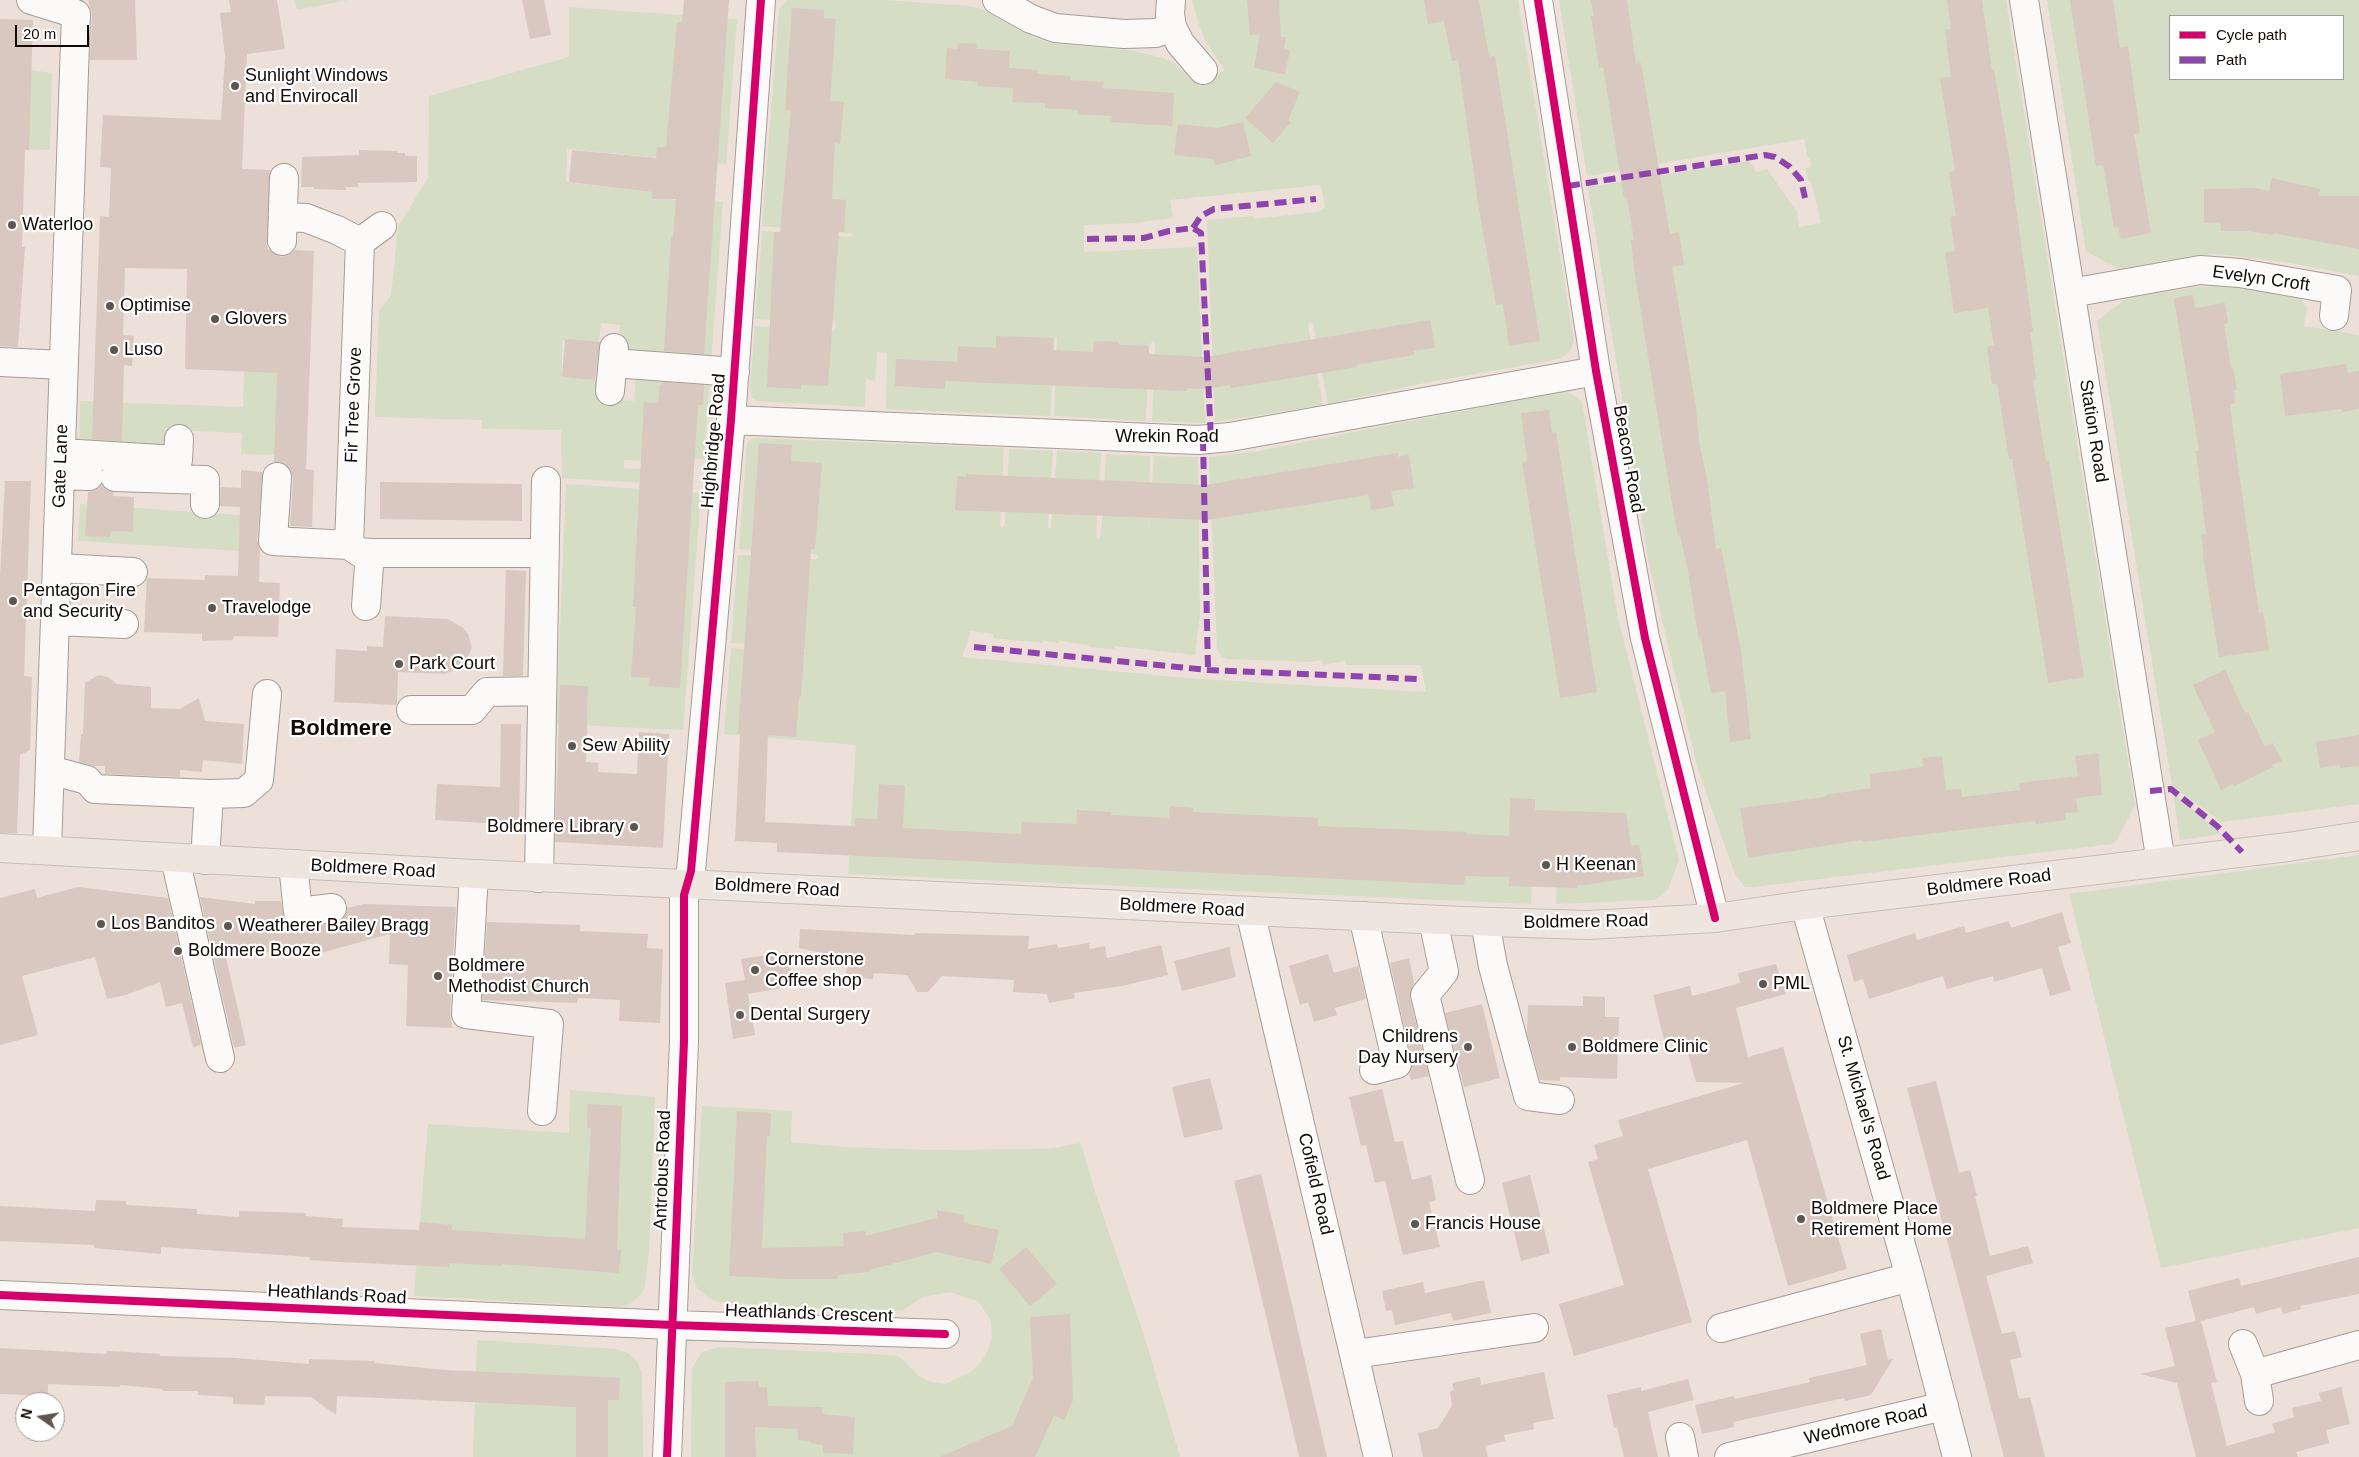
<!DOCTYPE html>
<html>
<head>
<meta charset="utf-8">
<style>
	body { margin:0 }
	#map { position:relative; width:2359px; height:1457px; overflow:hidden; background:#ede0d9; font-family:Arial,sans-serif }
	canvas { display:block }
	.legend { position:absolute; left:2169px; top:15px; width:175px; height:65px; box-sizing:border-box; background:#fff; border:1px solid #a09d9b; margin:0; padding:6px 9px; list-style:none; font-size:15px; color:#110a06 }
	.legend li { display:flex; align-items:center; gap:10px; height:25px }
	.legend b { width:25px; border:1px solid #a09d9b }
	.north { position:absolute; left:15px; top:1392px; width:50px; height:50px; box-sizing:border-box; background:#fff; border:1px solid #a09d9b; border-radius:50%; rotate:283deg; font-size:14px; font-weight:700; line-height:20px; text-align:center; color:#110a06 }
	.north::after { content:''; display:block; margin:auto; width:18px; height:22px; background:#5e5550; clip-path:polygon(50% 0,100% 100%,50% 72%,0 100%) }
	.scale { position:absolute; left:15px; top:25px; width:74px; height:22px; box-sizing:border-box; border:2px solid #110a06; border-top:0; padding-left:6px; font-size:15px; line-height:18px; white-space:nowrap; color:#110a06; -webkit-text-stroke:4px #fff; paint-order:stroke }
</style>
</head>
<body>
<div id="map">
<canvas width="2359" height="1457"></canvas>
<ul class="legend">
<li><b style="height:6px;background:#d6006c"></b>Cycle path</li>
<li><b style="height:6px;background:#8e44ad"></b>Path</li>
</ul>
<div class="north">N</div>
<div class="scale">20 m</div>
</div>
<script>
const context = document.querySelector('canvas').getContext('2d');
context.lineJoin = 'round';
function fillPath(path, color) { context.fillStyle = color; context.fill(path, 'evenodd'); }
const shape = rows => new Path2D(rows.map(r => 'M' + r).join(''));
function trace(path, color, width, dash) { context.strokeStyle = color; context.lineWidth = width; context.lineCap = dash ? 'butt' : 'round'; context.setLineDash(dash || []); context.stroke(path); }
function label(font, color, halo, rows, align = 'center') {
  context.font = font + ' Arial,sans-serif'; context.lineWidth = 4.5; context.setLineDash([]); context.textBaseline = 'middle'; context.strokeStyle = halo; context.fillStyle = color; for (const [text, x, y, turn = 0] of rows) {
    context.save(); context.translate(x, y); context.rotate((+turn || 0) * Math.PI / 180); context.textAlign = isNaN(turn) ? turn : align; if (halo) context.strokeText(text, 0, 0); context.fillText(text, 0, 0); context.restore();
  }
}
const green = shape([
	[295,0,348,0,297,10],
	[787,0,884,0,970,6,982,9,1015,28,1047,43,1128,50,1163,58,1175,64,1199,86,1225,70,1207,44,1199,25,1192,0,1518,0,1574,340,1572,348,1568,353,1559,359,1429,382,1328,404,1313,324,1310,322,1308,325,1323,405,1215,422,1207,220,1253,216,1254,219,1318,212,1325,207,1321,185,1170,200,1173,218,1134,223,1084,225,1084,252,1197,247,1205,423,1152,421,1155,344,1153,341,1149,346,1146,421,1054,416,1057,338,1055,337,1050,416,886,409,887,353,877,352,875,381,866,379,865,407,757,401,752,398,750,388,755,326,832,332,836,328,835,321,832,320,831,323,755,319,762,231,851,237,854,234,762,226,779,9],
	[1559,0,2006,0,2135,805,2117,840,2112,844,1753,887,1745,887,1741,882,1735,874,1698,770,1664,628,1648,558,1588,187,1749,161,1756,172,1767,169,1797,212,1799,227,1821,223,1811,181,1808,181,1806,168,1811,167,1810,158,1808,158,1804,139,1587,176],
	[2047,0,2359,0,2359,276,2285,262,2218,254,2192,256,2118,269,2086,251],
	[2170,16,2343,16,2343,79,2170,79],
	[569,7,737,19,726,164,567,149,566,182,652,192,652,199,723,202,711,362,625,357,618,344,620,325,601,323,599,342,562,340,562,377,597,380,597,398,634,401,636,378,710,377,704,459,641,456,641,461,624,460,624,468,647,470,646,483,562,478,561,430,482,429,482,420,375,417,379,310,391,296,398,227,428,178,429,96,569,57],
	[31,70,52,73,50,150,0,149],
	[253,250,282,250,275,455,241,454,242,433,174,430,173,453,79,447,80,401,243,407,246,327],
	[2229,286,2301,299,2307,308,2304,326,2359,335,2359,804,2222,822,2172,786,2097,321,2127,298,2196,287],
	[1564,391,1577,397,1582,402,1618,618,1679,860,1668,889,1662,895,1654,900,1556,904,1558,843,1532,886,1531,904,848,874,856,745,724,734,731,648,802,652,806,651,804,648,731,643,738,555,816,559,818,557,815,554,739,549,747,443,753,438,1004,448,1000,525,1002,528,1005,525,1009,449,1053,451,1048,527,1051,529,1057,451,1101,453,1096,534,1098,539,1101,535,1106,454,1150,456,1148,533,1154,456,1198,457,1200,615,1195,655,1115,646,1114,649,1089,647,1089,645,1059,641,1059,643,1043,641,1042,643,993,638,993,634,971,631,962,657,1198,679,1426,692,1421,665,1346,665,1345,661,1323,665,1322,660,1311,662,1227,659,1221,656,1217,649,1209,457,1258,451],
	[566,484,701,493,683,730,556,724],
	[80,504,240,515,239,551,78,541],
	[2173,793,2222,834,2180,840],
	[2359,855,2359,1228,2161,1268,2069,894],
	[570,1090,655,1097,649,1251,645,1287,640,1296,630,1304,619,1307,414,1296,428,1124,569,1133],
	[702,1106,792,1111,791,1142,847,1147,928,1150,1047,1149,1081,1143,1096,1195,1144,1335,1180,1457,691,1457,692,1368,702,1352,719,1347,894,1355,901,1358,919,1376,928,1381,945,1384,971,1372,982,1361,988,1350,992,1337,991,1321,979,1302,950,1292,923,1297,903,1310,876,1312,718,1302,709,1298,697,1288,692,1275],
	[477,1340,616,1349,628,1353,637,1361,642,1373,643,1457,473,1457]
]);
const building = shape([
	[88,0,135,0,137,60,90,60,92,15],
	[229,0,277,0,285,49,247,54,242,169,270,170,267,249,281,257,289,255,295,250,314,251,306,469,314,470,312,527,290,526,293,478,291,471,285,464,274,462,277,373,185,369,187,269,125,268,123,335,134,336,132,366,124,365,122,441,92,439,100,216,109,217,111,168,100,167,103,115,221,120,225,57,220,13,231,12],
	[522,0,544,0,551,35,530,39],
	[684,0,729,0,704,354,664,351,671,237,673,237,676,199,652,199,652,192,569,182,572,150,656,158,657,147,666,147,677,22,682,22],
	[1247,0,1279,0,1281,37,1286,37,1284,49,1290,50,1285,74,1254,68,1260,34,1250,35],
	[1424,0,1479,0,1489,57,1495,56,1540,341,1509,346,1503,304,1496,305,1478,203,1458,60,1452,61,1444,21,1428,24],
	[1591,0,1627,0,1636,64,1641,63,1670,234,1679,232,1684,265,1672,267,1696,407,1699,442,1707,479,1716,549,1721,548,1741,651,1751,739,1730,742,1725,691,1711,693,1701,639,1699,640,1688,571,1680,535,1678,536,1672,503,1635,276,1631,240,1634,240,1627,197,1624,198,1603,67,1599,68,1591,16,1594,16],
	[1947,0,1982,0,1992,70,1994,70,2009,155,2033,332,2030,332,2036,379,2033,380,2046,461,2049,461,2084,677,2048,683,2012,459,2009,459,1997,384,1992,384,1987,347,1994,345,1988,308,1954,313,1945,253,1955,251,1950,217,1956,216,1949,172,1955,171,1940,78,1951,77,1945,30,1951,29],
	[2070,0,2113,0,2120,48,2128,46,2140,133,2134,135,2151,233,2121,239,2118,227,2114,228,2103,165,2096,166],
	[792,8,824,10,824,18,836,19,830,101,844,102,840,144,835,143,832,199,846,200,844,232,839,232,828,386,801,385,801,389,767,387,774,232,780,232,791,110,785,110],
	[0,19,33,20,29,150,25,150,22,247,25,247,18,347,0,346],
	[958,43,977,44,976,49,1010,51,1009,68,1037,70,1037,74,1070,76,1070,80,1104,82,1103,88,1174,93,1172,126,1111,122,1112,116,1077,114,1078,110,1045,108,1045,103,1012,102,1013,88,978,86,978,82,945,79,947,48,957,49],
	[1276,82,1300,92,1288,120,1291,122,1273,143,1245,118],
	[1243,122,1251,156,1215,165,1213,159,1174,155,1178,124,1217,128],
	[359,150,397,151,397,153,405,153,405,156,417,156,417,182,358,183,358,187,346,187,346,190,314,189,314,187,301,187,302,157,359,155],
	[2272,178,2320,189,2319,196,2359,196,2359,249,2273,233,2273,235,2248,231,2221,231,2220,222,2204,223,2204,189,2255,188,2269,191],
	[2193,295,2195,308,2225,303,2228,323,2224,324,2231,368,2233,367,2237,390,2234,390,2235,403,2230,404,2234,437,2259,613,2263,612,2269,650,2219,657,2203,556,2204,556,2201,535,2206,534,2196,451,2199,451,2174,298],
	[1430,320,1435,348,1414,351,1414,355,1356,365,1357,367,1231,388,1230,385,1205,389,1187,388,1187,391,945,381,945,389,895,386,896,359,957,362,958,346,996,348,996,336,1053,338,1053,350,1093,352,1094,341,1119,342,1119,345,1149,346,1149,354,1205,357],
	[565,339,600,342,595,380,562,377],
	[2346,364,2348,373,2359,371,2359,409,2342,412,2342,409,2285,416,2280,374],
	[662,382,704,385,703,405,698,405,680,688,648,686,649,678,631,677,636,607,633,607,644,402,658,403,660,385,662,385],
	[1549,410,1552,433,1556,432,1597,692,1560,698,1522,462,1527,461,1521,413],
	[759,443,792,445,791,461,822,463,815,549,811,549,801,697,799,697,796,737,768,735,765,822,855,826,855,818,877,819,879,784,905,786,903,828,1015,834,1021,834,1022,822,1076,824,1077,810,1111,812,1111,815,1169,818,1170,806,1193,808,1193,812,1318,818,1318,826,1467,832,1467,834,1509,836,1510,798,1535,799,1535,810,1626,813,1631,846,1639,845,1644,876,1577,886,1577,888,1509,886,1509,877,1465,876,1464,885,777,852,777,843,735,841,740,734,738,733],
	[1398,453,1398,457,1409,455,1414,488,1391,491,1394,506,1371,510,1369,495,1207,520,955,510,957,476,966,477,966,474,1205,485],
	[241,470,263,472,257,540,260,549,259,582,280,583,278,637,234,636,233,640,202,641,202,634,144,632,147,578,205,580,205,575,238,576,240,507,220,506,221,487,241,488],
	[5,481,31,481,24,676,32,677,30,750,20,755,17,833,0,833,0,576],
	[380,482,522,484,522,521,380,519],
	[102,485,106,490,114,492,113,496,134,497,133,532,111,531,110,537,85,536,88,492,96,490],
	[506,570,526,571,523,676,503,676],
	[385,616,448,619,463,628,468,634,472,648,466,660,457,669,445,674,398,672,397,705,334,702,336,649,367,651,367,646,383,647],
	[2225,670,2245,713,2248,712,2265,747,2273,743,2282,761,2272,765,2273,767,2234,786,2233,784,2221,790,2198,740,2215,732,2193,685],
	[99,675,108,677,117,684,151,687,151,708,180,709,199,698,205,721,244,724,242,764,203,760,202,772,180,770,180,777,105,774,105,766,93,766,79,762,81,734,83,734,85,683],
	[560,685,588,686,586,762,598,763,598,772,637,774,639,732,669,734,663,848,555,842],
	[501,724,521,724,519,825,435,820,437,784,500,787],
	[2359,735,2359,766,2340,768,2340,765,2320,768,2316,742],
	[2098,753,2102,795,2076,798,2078,812,2065,813,2066,820,2036,824,2035,821,1863,842,1862,840,1748,858,1740,808,1825,797,1825,795,1871,788,1870,774,1923,767,1922,758,1942,756,1946,790,1961,789,1962,797,2020,790,2019,783,2078,776,2075,756],
	[78,887,168,898,201,1045,193,1047,182,1003,166,1007,160,982,126,995,107,999,95,957,22,976,38,1035,0,1045,0,898,35,889,37,898],
	[200,897,255,904,255,901,281,901,285,921,291,926,299,928,334,923,342,920,347,908,364,904,456,907,450,1013,452,1028,406,1026,408,965,389,964,390,934,317,954,242,951,244,958,226,957,246,1045,234,1048],
	[2062,912,2071,943,2058,947,2071,990,2050,996,2042,968,1994,982,1993,976,1947,989,1943,976,1869,999,1863,979,1854,982,1847,955,1915,933,1917,940,1964,926,1966,933,2009,921,2011,928],
	[487,922,580,925,580,931,648,934,647,948,663,949,660,1023,619,1021,620,1000,578,998,577,1003,482,1000],
	[800,929,915,935,915,933,1029,936,1028,949,1057,944,1058,948,1089,943,1090,949,1105,946,1107,958,1161,945,1168,975,1122,986,1074,993,1075,998,1049,1003,1047,994,1013,992,1014,980,942,976,928,992,917,992,907,975,874,973,873,979,846,977,847,959,799,948],
	[1229,947,1236,977,1182,991,1174,961],
	[788,952,793,986,748,994,746,983,755,1035,733,1039,725,983,745,980,741,959],
	[1328,954,1334,973,1358,966,1366,999,1335,1008,1337,1015,1314,1022,1308,1002,1300,1005,1289,966],
	[1409,958,1414,983,1410,991,1410,999,1429,1076,1411,1080,1409,1073,1412,1060,1390,963],
	[1776,964,1786,994,1736,1008,1748,1057,1783,1047,1847,1269,1788,1286,1747,1140,1648,1169,1692,1322,1574,1356,1559,1304,1624,1285,1588,1162,1598,1159,1594,1145,1623,1136,1618,1120,1744,1083,1696,1082,1684,1039,1665,1044,1653,995,1690,986,1692,996,1740,983,1738,973],
	[1583,996,1605,997,1605,1017,1619,1017,1617,1079,1560,1077,1560,1081,1540,1080,1527,1033,1528,1005,1583,1006],
	[1482,1004,1500,1078,1464,1087,1445,1013],
	[1210,1078,1223,1129,1184,1138,1172,1087],
	[1936,1081,1959,1173,1970,1170,1977,1196,1975,1196,1990,1256,2028,1246,2033,1263,1986,1276,2002,1334,2015,1331,2022,1357,2010,1360,2019,1399,2030,1397,2045,1457,2004,1457,1907,1088],
	[1382,1089,1395,1142,1403,1141,1412,1180,1431,1175,1436,1200,1429,1202,1440,1247,1403,1255,1385,1181,1375,1183,1366,1145,1361,1146,1349,1097],
	[588,1104,622,1106,617,1250,621,1250,619,1273,502,1264,502,1266,449,1263,449,1267,340,1262,309,1260,310,1257,161,1247,161,1254,94,1248,94,1245,0,1241,0,1206,95,1211,96,1200,126,1201,126,1205,197,1209,197,1214,239,1217,239,1211,306,1213,306,1216,343,1219,342,1227,419,1230,420,1222,452,1225,452,1230,585,1239,591,1128,587,1128],
	[737,1111,771,1113,770,1136,767,1136,762,1248,844,1246,843,1233,865,1231,866,1236,937,1218,937,1210,964,1215,964,1223,999,1230,991,1264,937,1252,869,1270,869,1272,837,1275,837,1279,793,1279,729,1276],
	[1261,1174,1281,1257,1327,1457,1299,1457,1295,1439,1234,1181],
	[1530,1175,1550,1253,1521,1261,1502,1183],
	[1026,1247,1057,1284,1030,1306,999,1269],
	[2359,1257,2359,1294,2300,1306,2301,1309,2283,1314,2281,1307,2256,1314,2254,1307,2201,1321,2217,1382,2211,1383,2227,1446,2275,1432,2272,1424,2294,1417,2292,1408,2321,1401,2319,1393,2341,1387,2350,1424,2326,1430,2329,1443,2296,1452,2298,1457,2196,1457,2177,1383,2140,1374,2175,1366,2165,1328,2196,1321,2188,1291,2239,1278,2241,1286],
	[1484,1280,1491,1313,1453,1321,1451,1313,1395,1325,1392,1310,1386,1311,1382,1291,1423,1282,1425,1293],
	[1070,1314,1073,1400,1064,1420,1054,1415,1035,1457,939,1457,1012,1426,1033,1378,1030,1317],
	[1881,1329,1888,1360,1893,1359,1871,1395,1845,1401,1844,1398,1733,1422,1734,1427,1702,1434,1695,1405,1734,1396,1735,1399,1810,1382,1809,1378,1867,1365,1860,1334],
	[0,1348,106,1354,107,1351,128,1352,160,1354,160,1356,236,1358,309,1364,309,1359,375,1361,375,1363,446,1370,620,1378,619,1400,608,1400,608,1457,576,1457,576,1407,337,1396,336,1415,311,1397,265,1396,264,1405,233,1404,233,1397,198,1395,198,1391,163,1391,163,1389,120,1385,120,1387,48,1384,48,1396,0,1394],
	[1544,1372,1554,1419,1533,1423,1534,1429,1504,1435,1505,1441,1485,1446,1488,1457,1423,1457,1418,1433,1438,1428,1452,1406,1450,1392,1454,1390,1452,1383,1480,1377,1481,1385],
	[1688,1379,1694,1400,1648,1412,1658,1457,1624,1457,1617,1427,1614,1428,1607,1395,1641,1387,1641,1391],
	[758,1381,759,1387,767,1387,768,1406,823,1407,822,1414,855,1417,853,1454,823,1453,823,1445,811,1443,809,1441,798,1440,797,1429,755,1427,756,1457,725,1457,725,1382]
]);
const minor = shape([
	[31,0,76,14,47,850],
	[997,0,1031,19,1055,28,1124,34,1156,33,1172,27],
	[1171,0,1170,14,1172,27,1180,43,1203,70],
	[1538,0,1596,371,1645,638,1715,918],
	[2024,0,2161,862],
	[283,217,306,218,337,230,360,242,382,226],
	[282,241,284,178],
	[360,242,349,545,359,552,370,553,543,553],
	[2071,293,2200,270,2240,273,2337,290,2334,316],
	[0,362,64,365],
	[613,363,735,372],
	[610,391,614,348],
	[731,420,1198,440,1230,437,1596,371],
	[61,453,178,460,179,439],
	[61,475,89,476],
	[115,477,205,480,205,504],
	[277,477,273,541,349,545],
	[58,568,133,572],
	[366,606,370,553],
	[56,621,124,624],
	[411,710,472,710,487,692,542,691],
	[50,770,87,780,95,789,209,794,244,793,259,780,267,694],
	[175,858,220,1058],
	[205,860,209,794],
	[293,864,298,912,332,908],
	[474,874,466,1014,549,1024,542,1111],
	[539,878,546,481],
	[1805,905,1910,1277,1957,1457],
	[1250,911,1378,1457],
	[1363,916,1397,1064,1374,1070],
	[1433,920,1444,972,1425,995,1470,1180],
	[1485,922,1493,966,1528,1096,1560,1100],
	[0,1295,672,1325,945,1334],
	[1721,1328,1910,1277],
	[2243,1344,2255,1374],
	[1355,1354,1534,1328],
	[2259,1401,2255,1374,2359,1345],
	[1680,1437,1684,1457],
	[667,1457,684,1041,684,895,691,871,731,420,761,0],
	[1729,1457,1944,1406]
]);
const major = shape([
	[0,848,474,874,1462,921,1587,925,1715,918,1805,905,2288,847,2359,836]
]);
const quiet = shape([
	[1568,186,1765,155,1775,157,1790,167,1801,180,1805,198],
	[1193,228,1201,216,1214,209,1316,199],
	[1087,239,1144,238,1169,231,1193,228,1201,233,1211,439],
	[1203,439,1208,670],
	[974,647,1208,670,1419,679],
	[2150,791,2171,789,2217,826,2242,852]
]);
const cycleway = shape([
	[1538,0,1596,371,1645,638,1715,918],
	[0,1295,672,1325,945,1334],
	[667,1457,684,1041,684,895,691,871,731,420,761,0]
]);
const markers = [
	[235,86,5,"#5e5550"],
	[12,225,5,"#5e5550"],
	[110,306,5,"#5e5550"],
	[215,319,5,"#5e5550"],
	[114,350,5,"#5e5550"],
	[13,601,5,"#5e5550"],
	[212,608,5,"#5e5550"],
	[399,664,5,"#5e5550"],
	[572,746,5,"#5e5550"],
	[634,827,5,"#5e5550"],
	[1546,865,5,"#5e5550"],
	[101,924,5,"#5e5550"],
	[228,926,5,"#5e5550"],
	[178,951,5,"#5e5550"],
	[755,970,5,"#5e5550"],
	[438,976,5,"#5e5550"],
	[1763,984,5,"#5e5550"],
	[740,1015,5,"#5e5550"],
	[1468,1047,5,"#5e5550"],
	[1572,1047,5,"#5e5550"],
	[1801,1219,5,"#5e5550"],
	[1415,1224,5,"#5e5550"]
];
const poiNames = [
	["Sunlight Windows",245,76],
	["and Envirocall",245,97],
	["Waterloo",22,225],
	["Optimise",120,306],
	["Glovers",225,319],
	["Luso",124,350],
	["Pentagon Fire",23,591],
	["and Security",23,612],
	["Travelodge",222,608],
	["Park Court",409,664],
	["Sew Ability",582,746],
	["Boldmere Library",624,827,"right"],
	["H Keenan",1556,865],
	["Los Banditos",111,924],
	["Weatherer Bailey Bragg",238,926],
	["Boldmere Booze",188,951],
	["Cornerstone",765,960],
	["Coffee shop",765,981],
	["Boldmere",448,966],
	["Methodist Church",448,987],
	["PML",1773,984],
	["Dental Surgery",750,1015],
	["Childrens",1458,1037,"right"],
	["Day Nursery",1458,1058,"right"],
	["Boldmere Clinic",1582,1047],
	["Boldmere Place",1811,1209],
	["Retirement Home",1811,1230],
	["Francis House",1425,1224]
];
const streetNames = [
	["Evelyn Croft",2261,279,8],
	["Fir Tree Grove",354,405,-88],
	["Station Road",2093,431,81],
	["Wrekin Road",1167,437],
	["Highbridge Road",714,441,-85],
	["Beacon Road",1628,459,80],
	["Gate Lane",61,466,-88],
	["Boldmere Road",373,869,3],
	["Boldmere Road",1989,883,-7],
	["Boldmere Road",777,888,3],
	["Boldmere Road",1182,908,3],
	["Boldmere Road",1586,922,-1],
	["St. Michael's Road",1863,1108,74],
	["Antrobus Road",663,1170,-88],
	["Cofield Road",1315,1184,77],
	["Heathlands Road",337,1295,3],
	["Heathlands Crescent",809,1314,2],
	["Wedmore Road",1866,1425,-13]
];
const districtNames = [
	["Boldmere",341,729]
];
fillPath(green, '#d5ddc4');
fillPath(building, '#d8c8bf');
trace(minor, '#a69c96', 30);
trace(major, '#c4bebb', 30);
trace(minor, '#fcfaf9', 28);
trace(major, '#efe5df', 28);
trace(quiet, '#8e44ad', 6, [12, 6]);
trace(cycleway, '#d6006c', 8);
for (const [x, y, r, color] of markers) { const dot = new Path2D(); dot.arc(x, y, r, 0, 2 * Math.PI); context.fillStyle = color; context.fill(dot); trace(dot, '#fff', 2); }
label('18px', '#110a06', '#fff', poiNames, 'left');
label('18px', '#110a06', '#fff', streetNames);
label('bold 22px', '#110a06', '#fff', districtNames);
</script>
</body>
</html>
